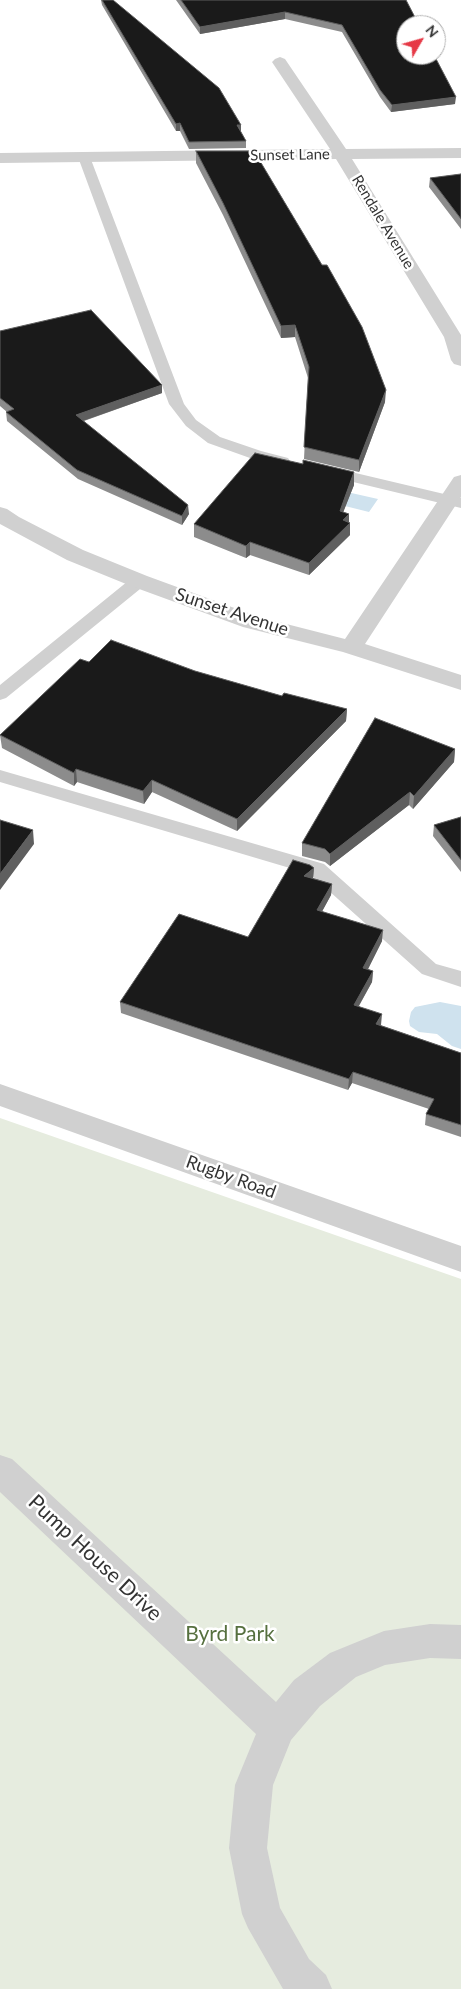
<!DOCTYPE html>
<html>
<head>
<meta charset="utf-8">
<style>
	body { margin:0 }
	#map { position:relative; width:461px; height:1989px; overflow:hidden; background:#fff; font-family:Lato,sans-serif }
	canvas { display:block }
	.north { position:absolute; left:396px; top:15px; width:50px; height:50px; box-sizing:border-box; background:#fff; border:1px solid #adadad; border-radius:50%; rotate:52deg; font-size:14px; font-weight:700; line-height:20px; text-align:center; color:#333 }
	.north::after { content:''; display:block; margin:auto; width:18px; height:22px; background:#e63946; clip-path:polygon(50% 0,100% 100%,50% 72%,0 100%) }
</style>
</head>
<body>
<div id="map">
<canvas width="461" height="1989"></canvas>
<div class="north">N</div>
</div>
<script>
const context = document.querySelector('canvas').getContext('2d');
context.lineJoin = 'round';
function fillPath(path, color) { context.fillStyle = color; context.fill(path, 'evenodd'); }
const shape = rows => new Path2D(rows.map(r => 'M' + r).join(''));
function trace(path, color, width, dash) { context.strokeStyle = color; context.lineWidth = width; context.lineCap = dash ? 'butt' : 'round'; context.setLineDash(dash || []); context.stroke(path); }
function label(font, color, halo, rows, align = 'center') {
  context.font = font + ' Lato,sans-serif'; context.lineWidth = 5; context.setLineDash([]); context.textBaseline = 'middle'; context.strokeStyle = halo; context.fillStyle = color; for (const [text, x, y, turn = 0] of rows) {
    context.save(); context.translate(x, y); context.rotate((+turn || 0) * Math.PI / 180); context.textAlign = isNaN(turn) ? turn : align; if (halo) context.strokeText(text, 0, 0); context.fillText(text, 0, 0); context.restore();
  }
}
const green = shape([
	[0,1118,461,1279,461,1989,0,1989]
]);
const water = shape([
	[338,490,378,499,369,512,329,502],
	[440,1002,461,1006,461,1049,452,1046,437,1034,419,1032,410,1026,409,1021,411,1012,415,1007]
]);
const service = shape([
	[84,153,90,157,184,404,196,420,220,437,261,451,288,458,290,461,288,464,282,466,250,458,208,443,186,426,169,404,78,157,84,153],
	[326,466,461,498,461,508,320,474,318,471,320,468,326,466],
	[139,576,145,577,148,581,145,585,6,698,0,700,0,685,133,577,139,576],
	[0,770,324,864,436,964,461,971,461,987,422,974,310,874,0,782,0,770]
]);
const minor = shape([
	[280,57,285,59,346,149,461,148,461,158,352,159,461,335,461,366,454,364,451,360,444,337,336,159,0,163,0,153,330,149,272,62,275,59,280,57],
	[461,475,461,497,365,644,461,675,461,690,343,652,243,627,131,586,67,560,0,524,0,507,7,509,19,517,83,550,147,576,259,617,345,639,454,477,461,475],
	[0,1084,461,1246,461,1272,0,1106,0,1084],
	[0,1455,12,1459,276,1702,294,1680,330,1653,384,1631,430,1624,461,1625,461,1659,430,1658,385,1665,356,1677,320,1706,291,1740,273,1785,267,1848,280,1908,309,1959,326,1975,332,1989,283,1989,248,1928,242,1914,229,1848,235,1785,256,1734,0,1492,0,1455]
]);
const wall = shape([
	[101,0,113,0,241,132,246,141,246,148,189,149,180,131,176,131,102,5],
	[176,0,406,0,455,104,391,112,380,97,342,32,285,19,200,34],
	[196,151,385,402,359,472,304,459,308,378,295,337,281,338,223,215,196,163],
	[461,174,461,229,429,187,430,178],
	[0,331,162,385,162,393,84,421,189,514,182,525,78,479,7,421,6,412,7,412,0,406],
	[303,464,354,472,354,485,343,512,349,514,349,522,350,523,350,535,309,575,250,555,246,558,194,537,194,524],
	[89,662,195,671,282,696,347,709,346,721,237,831,152,792,144,804,77,782,74,786,2,748,0,735],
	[455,749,454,762,413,809,409,805,330,866,325,862,302,856,302,843],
	[461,817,461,872,433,836,434,825],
	[314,868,313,878,332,884,331,895,322,911,382,941,368,969,373,971,372,982,359,1006,380,1025,461,1053,461,1137,425,1125,426,1114,429,1109,352,1083,348,1090,121,1013,120,1002,248,937]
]);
const shadedWall = shape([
	[285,12,285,19,200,34,200,27],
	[456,97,455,104,391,112,392,105],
	[180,123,180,131,176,131,176,124],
	[237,125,241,125,241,132],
	[295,325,295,337,281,338,281,326],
	[162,385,162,393,77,423,76,415],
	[386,390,385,402,359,472,359,460],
	[354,472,354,485,339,523,340,511],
	[188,505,189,514,182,525,182,516],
	[349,514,349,524,350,523,350,535,309,575,309,563,343,520],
	[250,542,250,555,246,558,246,546],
	[347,709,346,721,237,831,237,819],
	[455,749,454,762,413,809,414,796],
	[76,769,77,782,74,786,74,773],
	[152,780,152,792,144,804,143,791],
	[410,792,409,805,330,866,330,854],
	[33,830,34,844,0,890,0,874],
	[314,868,313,879,304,876],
	[332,884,331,895,317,921,317,910],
	[383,930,382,941,363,979,363,968],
	[373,971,372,982,353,1016,354,1005],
	[382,1014,381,1025,375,1035,376,1024],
	[353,1072,352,1083,348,1090,349,1079]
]);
const building = shape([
	[102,0,113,0,219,88,241,125,237,125,246,141,189,142,180,123,176,124,102,0],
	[181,0,406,0,419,25,406,25,406,55,434,55,456,97,392,105,380,90,342,25,285,12,200,27,181,0],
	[196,151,254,151,322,265,327,265,362,327,386,390,359,460,304,447,309,367,295,325,281,326,223,203,196,151],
	[461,174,461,219,430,178,461,174],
	[91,310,162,385,76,415,188,505,182,516,77,470,6,412,14,409,0,398,0,331,91,310],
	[255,453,303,464,303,460,354,472,340,511,349,514,343,520,350,523,309,563,250,542,246,546,194,524,255,453],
	[111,640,195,671,282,696,284,693,347,709,237,819,152,780,143,791,76,769,74,773,0,735,80,659,89,662,111,640],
	[375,718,455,749,414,796,410,792,330,854,325,849,302,843,375,718],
	[461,817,461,860,434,825,461,817],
	[0,820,33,830,0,874,0,820],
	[293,860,310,865,314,868,304,876,332,884,317,910,383,930,363,968,373,971,354,1005,382,1014,376,1024,461,1053,461,1125,426,1114,434,1099,353,1072,349,1079,120,1002,179,914,248,937,293,860]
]);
const farStreetnames = [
	["Sunset Lane",290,155,-1],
	["Rendale Avenue",383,222,59]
];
const streetNames = [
	["Sunset Avenue",232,612,18],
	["Rugby Road",231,1177,20]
];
const nearStreetnames = [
	["Pump House Drive",95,1558,43]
];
const nearParknames = [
	["Byrd Park",230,1634]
];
fillPath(green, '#e6ecdf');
fillPath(water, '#cfe2ee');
fillPath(service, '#d0d0d0');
fillPath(minor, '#d0d0d0');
fillPath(wall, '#8c8c8c');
fillPath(shadedWall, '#5f5f5f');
fillPath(building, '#1a1a1a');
trace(building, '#5f5f5f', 1);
label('15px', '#333', '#fff', farStreetnames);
label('18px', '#333', '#fff', streetNames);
label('21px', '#333', '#fff', nearStreetnames);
label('21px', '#56703f', '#fff', nearParknames);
</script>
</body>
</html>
